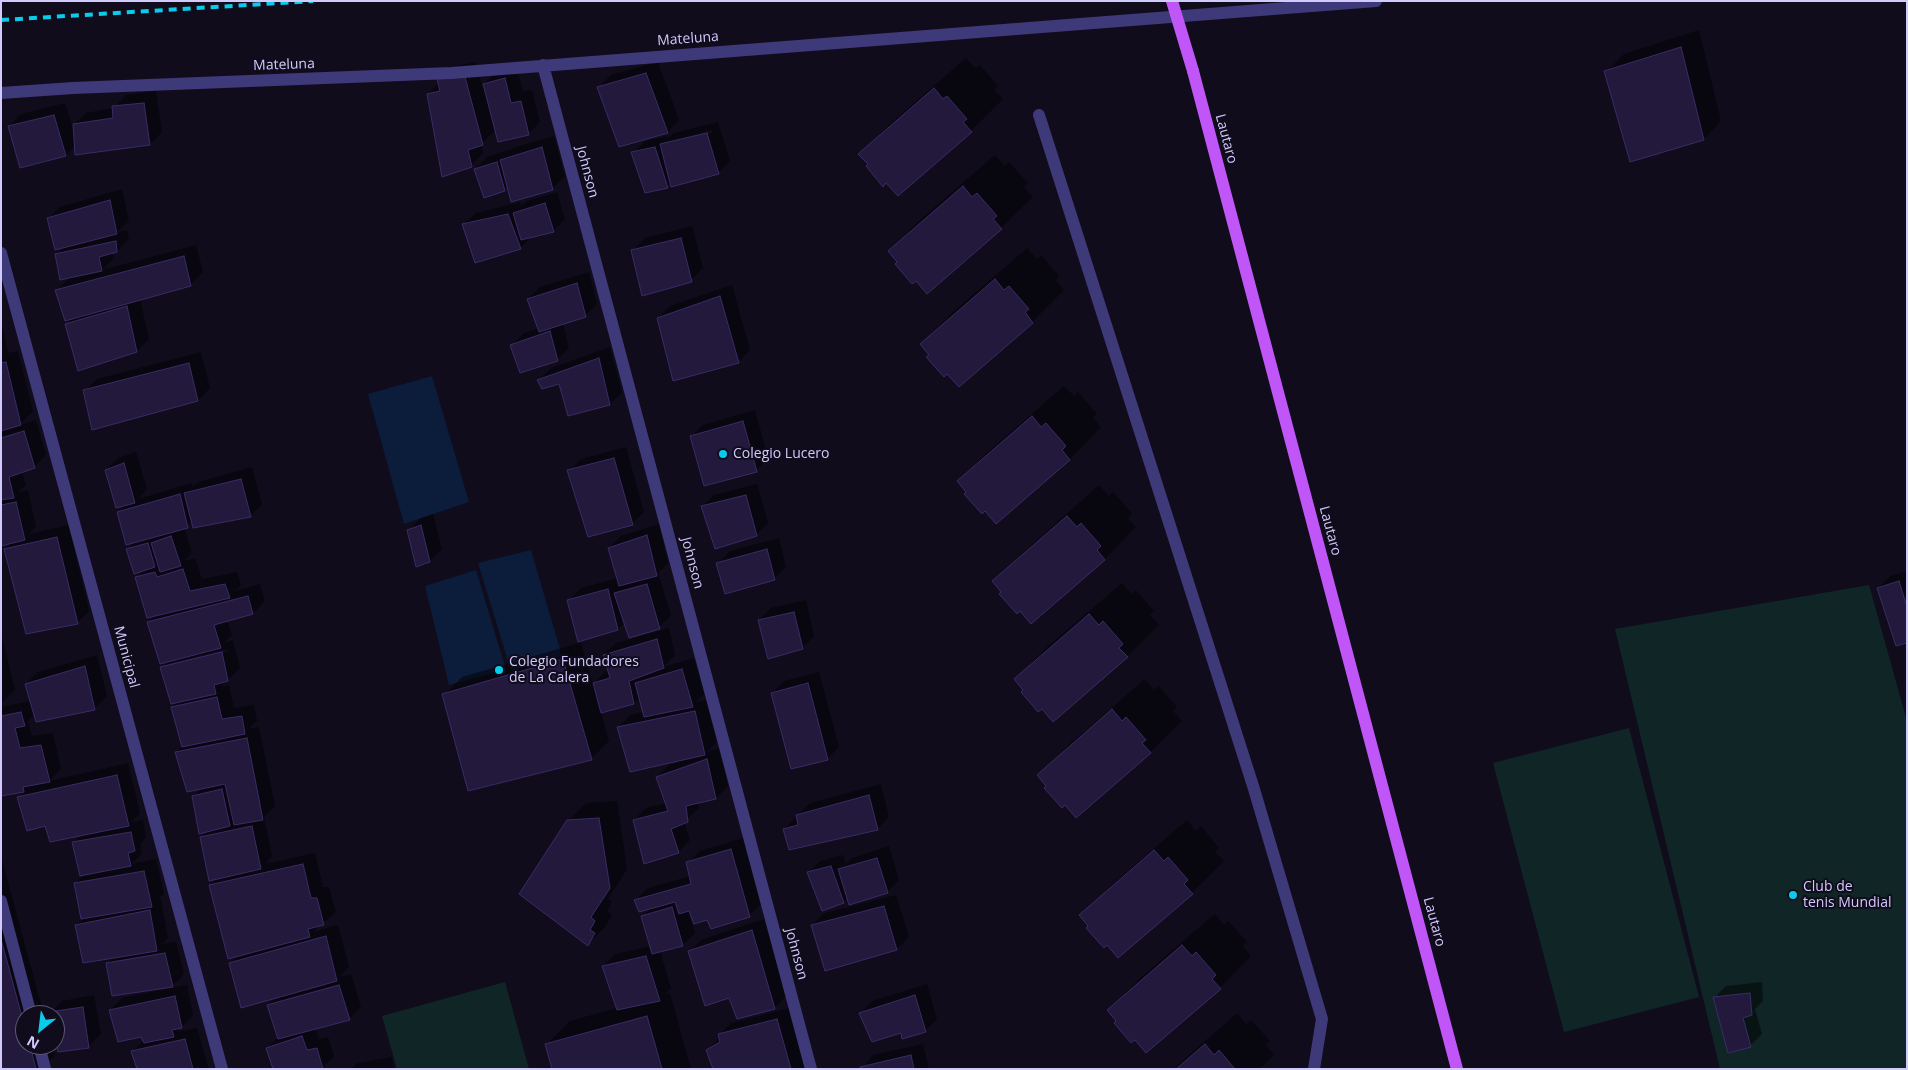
<!DOCTYPE html>
<html>
<head>
<meta charset="utf-8">
<style>
	body { margin:0 }
	#map { position:relative; width:1908px; height:1070px; overflow:hidden; background:#100c1c; font-family:"Open Sans",sans-serif }
	canvas { display:block }
	.frame { position:absolute; inset:0; border:2px solid #d1cafd; pointer-events:none }
	.north { position:absolute; left:15px; top:1005px; width:50px; height:50px; box-sizing:border-box; background:#100c1c; border:1px solid #5d5876; border-radius:50%; rotate:209deg; font-size:14px; font-weight:700; line-height:20px; text-align:center; color:#d1cafd }
	.north::after { content:''; display:block; margin:auto; width:18px; height:22px; background:#0acbe9; clip-path:polygon(50% 0,100% 100%,50% 72%,0 100%) }
</style>
</head>
<body>
<div id="map">
<canvas width="1908" height="1070"></canvas>
<div class="frame"></div>
<div class="north">N</div>
</div>
<script>
const context = document.querySelector('canvas').getContext('2d');
context.lineJoin = 'round';
function fillPath(path, color) { context.fillStyle = color; context.fill(path, 'evenodd'); }
const shape = rows => new Path2D(rows.map(r => 'M' + r).join(''));
function trace(path, color, width, dash) { context.strokeStyle = color; context.lineWidth = width; context.lineCap = dash ? 'butt' : 'round'; context.setLineDash(dash || []); context.stroke(path); }
function label(font, color, halo, rows, align = 'center') {
  context.font = font + ' "Open Sans",sans-serif'; context.lineWidth = 4; context.setLineDash([]); context.textBaseline = 'middle'; context.strokeStyle = halo; context.fillStyle = color; for (const [text, x, y, turn = 0] of rows) {
    context.save(); context.translate(x, y); context.rotate((+turn || 0) * Math.PI / 180); context.textAlign = isNaN(turn) ? turn : align; if (halo) context.strokeText(text, 0, 0); context.fillText(text, 0, 0); context.restore();
  }
}
const green = shape([
	[1869,585,1907,721,1907,1069,1720,1069,1615,629],
	[1629,728,1699,997,1564,1032,1493,763],
	[505,982,529,1069,397,1069,382,1016]
]);
const water = shape([
	[432,376,469,502,404,524,368,394],
	[531,550,562,656,511,671,478,563],
	[476,570,506,670,449,685,425,586]
]);
const shadow = shape([
	[1699,30,1721,121,1704,139,1606,72,1624,54],
	[966,58,975,68,980,65,998,86,994,90,1003,99,971,131,898,195,860,154,892,122],
	[476,62,482,86,496,72,517,67,523,91,532,90,540,122,528,134,496,130,481,144,483,153,471,165,428,94,439,83,450,67],
	[658,62,679,120,668,132,599,87,611,75],
	[156,91,162,132,150,144,76,145,66,155,9,126,21,114,65,103,72,126,86,113,114,108,126,95],
	[718,122,730,161,718,173,671,183,667,187,633,153,645,141,667,136,668,138,674,133],
	[712,130,713,133,674,142,674,140],
	[554,136,565,176,553,188,508,186,504,190,475,169,487,157,509,150,509,152,513,148],
	[995,155,1005,166,1009,162,1028,183,1024,187,1033,197,1001,228,898,262,890,251,921,219],
	[122,189,129,221,117,232,127,230,129,239,117,251,112,252,114,258,102,270,196,245,203,272,191,284,140,299,149,339,137,351,66,324,73,317,57,290,70,277,57,254,65,246,48,219,60,207],
	[557,192,565,219,553,231,532,236,520,248,464,224,476,213,520,202,521,206,527,201],
	[692,226,703,268,691,280,633,250,645,238],
	[1027,248,1037,259,1041,255,1059,276,1056,280,1064,290,1032,322,959,385,921,344,953,312],
	[589,272,597,304,585,316,563,323,569,348,557,360,512,345,524,333,539,328,528,299,540,287],
	[732,285,750,350,738,362,658,318,670,306],
	[1,328,3,328,8,353,18,351,33,411,19,425,36,420,46,455,34,467,22,471,26,485,18,492,28,490,36,527,29,534,69,525,89,611,77,623,5,549,12,542,1,544],
	[610,347,622,392,610,404,560,382,539,380,551,368],
	[201,352,210,388,198,400,85,391,97,379],
	[1064,386,1074,396,1078,392,1097,414,1093,418,1101,427,1070,459,996,523,958,481,990,450],
	[755,410,768,458,756,470,691,437,703,425],
	[626,447,644,512,632,524,569,471,581,459],
	[136,452,147,489,138,499,192,483,193,487,198,482,252,467,262,504,250,516,193,521,184,527,192,553,184,561,195,558,202,579,237,572,241,585,234,591,260,584,265,601,253,613,227,620,232,635,224,643,233,640,240,668,221,687,229,685,234,708,254,705,257,721,249,729,259,727,275,806,264,817,272,856,265,864,315,853,323,887,329,887,336,912,313,932,338,925,349,967,339,977,351,974,361,1007,349,1019,315,1028,319,1039,328,1037,334,1056,322,1069,267,1048,279,1037,268,1005,277,996,230,963,239,955,210,885,218,878,201,837,208,831,193,797,202,788,176,752,183,746,172,707,178,701,161,668,168,661,148,622,155,615,136,578,145,569,128,549,137,541,118,513,127,503,106,470,118,458],
	[227,649,228,651,174,665,174,662],
	[757,484,768,523,756,535,702,507,714,495],
	[1099,485,1109,496,1113,492,1132,513,1128,518,1136,527,1105,559,1031,622,994,581,1026,550],
	[433,514,442,549,430,561,409,530,421,518],
	[659,524,668,563,658,573,671,615,659,627,625,622,618,629,580,640,593,684,606,671,609,670,604,655,616,643,669,628,675,655,663,667,694,658,704,694,696,702,706,700,717,742,706,752,719,748,728,786,716,798,698,802,699,808,684,822,690,840,678,852,634,820,646,808,667,803,657,777,669,765,679,762,619,727,630,715,644,712,640,697,634,703,601,712,609,741,591,759,444,695,462,677,579,643,569,600,581,588,618,578,609,548,621,536],
	[779,538,786,567,774,579,718,563,730,551],
	[1907,571,1907,642,1878,588,1890,576],
	[1122,583,1131,594,1136,590,1154,611,1150,615,1159,625,1127,657,1016,679,1047,647],
	[806,600,814,636,802,648,759,620,771,608],
	[1,633,15,690,1,703],
	[97,655,107,696,95,708,37,721,35,714,28,721,32,736,53,733,61,769,49,781,128,763,140,813,131,822,143,820,146,838,140,844,142,853,132,864,156,859,164,894,158,899,161,899,168,938,162,944,176,942,184,974,170,988,187,985,193,1015,177,1032,197,1028,209,1069,138,1069,133,1051,144,1040,142,1035,110,1010,122,998,164,989,164,987,107,963,114,957,76,925,83,919,75,884,84,874,73,843,81,835,46,825,19,797,26,790,1,795,1,707,31,701,26,684,38,672],
	[819,672,839,747,827,759,772,693,784,681],
	[1145,679,1154,690,1159,686,1177,707,1173,711,1182,721,1150,752,1077,816,1039,775,1071,743],
	[881,784,889,817,877,829,784,829,810,803],
	[617,801,627,869,608,899,612,902,607,911,612,915,605,927,587,945,568,821,586,803],
	[1187,820,1196,831,1201,826,1219,848,1215,852,1224,861,1192,893,1090,926,1081,916,1113,884],
	[743,838,761,904,749,916,708,919,689,915,695,933,683,945,660,951,671,988,664,995,670,993,691,1069,554,1069,547,1044,570,1021,617,1008,603,966,615,954,651,946,643,916,651,907,636,900,648,888,691,876,688,863,700,851],
	[889,846,899,880,887,892,848,897,844,902,808,873,820,861,843,855,846,864,852,858],
	[1,856,44,1015,25,1015,25,1045,52,1045,55,1055,41,1069,1,1069],
	[896,895,909,937,897,949,826,969,812,925,824,913],
	[1215,914,1224,925,1228,921,1247,942,1243,946,1251,956,1220,988,1118,1020,1109,1010,1140,978],
	[764,919,786,996,774,1008,730,997,689,952,701,940],
	[1762,982,1763,1001,1755,1009,1762,1034,1750,1046,1714,998,1726,986],
	[927,984,937,1019,925,1031,902,1031,861,1013,872,1001],
	[94,995,101,1034,89,1046,55,1033,55,1015,51,1015,50,1013,62,1001],
	[789,1008,806,1069,715,1069,707,1050,720,1038,719,1035,731,1023],
	[1237,1013,1246,1024,1251,1020,1270,1041,1266,1045,1274,1055,1260,1069,1173,1069],
	[923,1044,929,1069,861,1069,873,1055],
	[392,1057,394,1069,351,1069,357,1063]
]);
const building = shape([
	[1681,47,1704,140,1630,162,1604,71,1681,47],
	[464,73,483,145,468,150,472,167,442,177,427,94,440,91,437,79,464,73],
	[646,73,668,133,619,147,597,87,646,73],
	[505,78,511,103,521,101,529,135,498,142,483,84,505,78],
	[934,88,943,99,947,96,967,119,963,122,972,132,898,196,886,183,883,187,866,166,868,164,858,154,934,88],
	[144,103,150,145,75,155,73,124,113,118,112,106,144,103],
	[54,115,66,156,20,168,8,126,54,115],
	[707,133,719,174,671,187,660,144,707,133],
	[542,147,553,190,511,202,500,160,542,147],
	[655,147,668,188,645,193,631,152,655,147],
	[497,162,505,191,484,198,474,169,497,162],
	[963,186,972,197,977,193,997,216,993,219,1002,229,927,294,916,281,912,284,895,264,897,262,888,251,963,186],
	[110,200,117,234,55,250,47,218,110,200],
	[545,203,554,232,521,240,513,213,545,203],
	[508,214,521,249,475,263,462,224,508,214],
	[681,238,692,282,642,296,631,250,681,238],
	[116,241,117,252,99,257,102,271,60,280,55,254,116,241],
	[184,256,191,286,65,321,55,290,184,256],
	[995,279,1004,290,1009,286,1029,309,1025,312,1033,323,959,387,947,374,944,377,926,357,929,355,920,344,995,279],
	[577,283,586,317,539,332,527,299,577,283],
	[720,296,739,363,673,381,657,318,720,296],
	[127,306,137,352,78,371,65,324,127,306],
	[550,331,558,361,520,373,510,345,550,331],
	[599,358,610,405,568,416,559,384,542,389,537,380,599,358],
	[6,362,21,425,1,431,1,363,6,362],
	[189,363,198,401,92,430,83,390,189,363],
	[1032,416,1041,427,1046,423,1066,446,1062,450,1070,460,996,524,985,511,982,514,964,494,966,492,957,481,1032,416],
	[743,421,757,472,704,486,690,436,743,421],
	[24,431,35,468,9,477,14,498,1,500,1,438,24,431],
	[614,458,633,525,588,537,567,470,614,458],
	[124,463,135,503,116,508,105,470,124,463],
	[241,479,251,517,193,528,184,493,241,479],
	[180,494,188,528,126,545,117,512,180,494],
	[746,495,757,536,715,549,701,506,746,495],
	[16,502,25,540,1,546,1,505,16,502],
	[1067,516,1077,527,1081,523,1101,546,1097,550,1105,560,1031,624,1020,611,1017,614,999,594,1001,592,992,581,1067,516],
	[421,525,430,562,416,567,407,530,421,525],
	[647,535,657,576,619,586,608,548,647,535],
	[171,536,181,566,160,572,151,543,171,536],
	[57,537,78,624,26,634,4,549,57,537],
	[148,543,155,567,134,574,126,549,148,543],
	[767,549,775,580,725,594,716,563,767,549],
	[183,569,190,591,225,584,230,598,147,618,135,577,155,572,157,577,183,569],
	[1899,581,1907,607,1907,643,1896,646,1877,588,1899,581],
	[647,584,660,629,629,638,614,593,647,584],
	[608,589,618,630,578,642,567,600,608,589],
	[248,596,253,614,214,625,221,648,160,664,147,622,248,596],
	[794,612,803,649,768,659,758,620,794,612],
	[1089,614,1099,625,1103,621,1123,644,1119,648,1128,657,1053,722,1042,709,1038,712,1021,692,1023,690,1014,679,1089,614],
	[657,639,664,668,629,681,634,704,601,713,593,683,610,678,603,655,657,639],
	[222,652,228,681,214,685,216,694,171,704,160,667,222,652],
	[563,659,592,760,468,791,442,694,563,659],
	[85,666,95,710,36,722,25,684,85,666],
	[682,669,693,707,644,717,635,683,682,669],
	[808,683,828,760,791,769,771,693,808,683],
	[217,697,222,719,242,716,245,734,182,747,171,707,217,697],
	[1112,709,1122,721,1126,717,1146,740,1142,743,1151,753,1076,818,1065,805,1062,808,1044,788,1046,786,1037,775,1112,709],
	[695,711,705,755,630,772,617,727,695,711],
	[21,712,25,726,15,728,20,748,41,745,50,782,23,787,24,792,1,796,1,716,21,712],
	[247,738,263,820,234,825,225,784,187,792,175,752,247,738],
	[707,759,716,799,686,806,688,822,671,829,679,853,644,864,633,820,668,811,656,777,707,759],
	[117,775,129,826,50,842,45,826,27,831,17,797,117,775],
	[222,789,230,826,199,834,192,796,222,789],
	[869,795,878,830,789,850,783,829,798,825,796,815,869,795],
	[599,818,610,888,591,917,595,921,590,930,595,933,588,946,519,894,567,820,599,818],
	[252,826,261,869,209,881,200,837,252,826],
	[131,832,135,851,128,853,131,866,80,876,72,842,131,832],
	[731,849,750,917,711,929,707,920,694,924,689,911,679,914,675,902,639,912,634,900,691,884,686,862,731,849],
	[1154,850,1164,861,1168,857,1188,880,1184,884,1193,894,1118,958,1107,945,1104,948,1086,928,1088,926,1079,915,1154,850],
	[877,858,888,893,849,905,838,869,877,858],
	[303,864,311,898,317,898,324,925,308,929,310,937,228,959,209,885,303,864],
	[831,866,844,903,822,911,807,872,831,866],
	[144,871,152,907,81,919,74,883,144,871],
	[884,906,897,950,825,971,811,925,884,906],
	[672,907,683,946,652,954,641,916,672,907],
	[150,910,157,951,83,963,75,925,150,910],
	[752,930,775,1009,737,1019,729,998,705,1006,688,951,752,930],
	[326,936,337,981,241,1008,229,963,326,936],
	[1,939,25,1028,25,1045,30,1045,36,1069,1,1069,1,939],
	[1182,945,1192,956,1196,952,1216,975,1212,979,1221,989,1146,1053,1135,1040,1131,1043,1114,1023,1116,1021,1107,1010,1182,945],
	[165,953,173,987,112,996,106,963,165,953],
	[646,956,660,1001,617,1010,602,966,646,956],
	[339,985,350,1020,278,1039,267,1005,339,985],
	[1750,993,1752,1015,1743,1018,1751,1047,1728,1053,1713,997,1750,993],
	[915,995,926,1032,902,1039,901,1033,872,1042,859,1013,915,995],
	[175,996,182,1028,172,1030,174,1037,144,1043,141,1037,118,1042,109,1010,175,996],
	[83,1007,89,1048,58,1052,55,1039,55,1015,50,1015,49,1012,83,1007],
	[647,1016,662,1069,552,1069,545,1044,647,1016],
	[777,1019,791,1069,713,1069,706,1050,720,1042,718,1034,777,1019],
	[302,1036,307,1050,317,1048,323,1069,273,1069,266,1048,302,1036],
	[185,1039,193,1069,137,1069,131,1051,185,1039],
	[1205,1044,1214,1055,1219,1050,1235,1069,1176,1069,1205,1044],
	[911,1055,914,1069,860,1069,860,1067,911,1055]
]);
const lane = shape([
	[1039,115,1254,789,1322,1019,1314,1069],
	[1,901,31,1015],
	[39,1045,45,1069]
]);
const street = shape([
	[543,65,811,1069],
	[1,93,73,88,451,73,1376,1],
	[1,253,222,1069]
]);
const primary = shape([
	[1193,71,1457,1069]
]);
const rail = shape([
	[1,20,313,1]
]);
const primaryBridge = shape([
	[1172,1,1193,71]
]);
const markers = [
	[723,454,5,"#0acbe9"],
	[499,670,5,"#0acbe9"],
	[1793,895,5,"#0acbe9"]
];
const streetNames = [
	["Mateluna",688,39,-4],
	["Mateluna",284,65,-2],
	["Lautaro",1226,139,75],
	["Johnson",587,172,75],
	["Lautaro",1330,531,75],
	["Johnson",692,563,75],
	["Municipal",126,657,75],
	["Lautaro",1434,922,75],
	["Johnson",796,954,75]
];
const poiNames = [
	["Colegio Lucero",733,454],
	["Colegio Fundadores",509,662],
	["de La Calera",509,678],
	["Club de",1803,887],
	["tenis Mundial",1803,903]
];
fillPath(green, '#102626');
fillPath(water, '#0c1c3b');
fillPath(shadow, '#0007');
fillPath(building, '#22193c');
trace(building, '#3a2c67', 1);
trace(lane, '#3e3979', 12);
trace(street, '#3e3979', 12);
trace(primary, '#c156f8', 12);
trace(rail, '#0acbe9', 4, [8, 6]);
trace(primaryBridge, '#c156f8', 12);
for (const [x, y, r, color] of markers) { const dot = new Path2D(); dot.arc(x, y, r, 0, 2 * Math.PI); context.fillStyle = color; context.fill(dot); trace(dot, '#100c1c', 2); }
label('14px', '#d1cafd', '#100c1c', streetNames);
label('14px', '#d1cafd', '#100c1c', poiNames, 'left');
</script>
</body>
</html>
